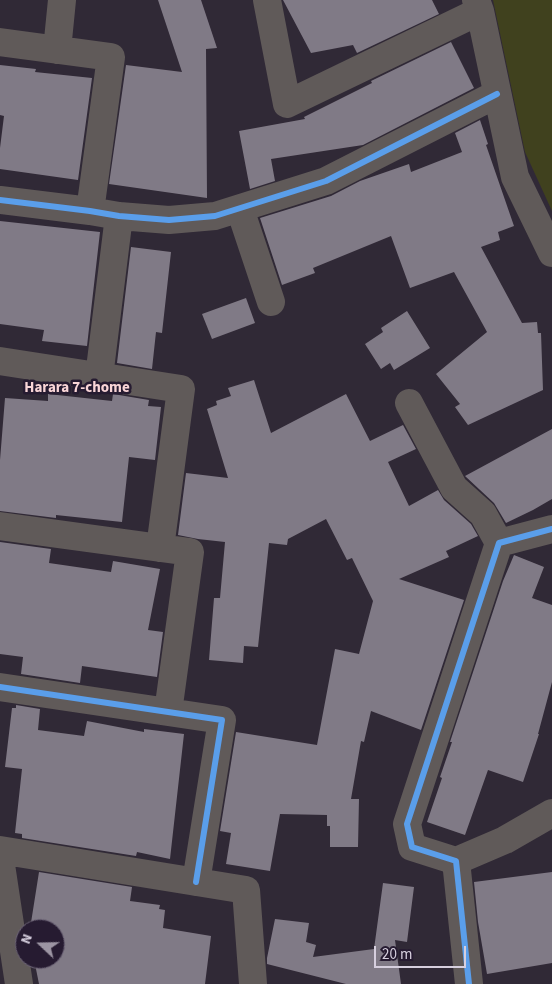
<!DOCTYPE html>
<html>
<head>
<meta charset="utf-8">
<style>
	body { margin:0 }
	#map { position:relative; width:552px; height:984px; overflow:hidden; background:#302936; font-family:"Source Sans 3",sans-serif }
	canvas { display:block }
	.north { position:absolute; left:15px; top:919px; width:50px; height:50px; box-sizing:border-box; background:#261b31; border:1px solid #6c6376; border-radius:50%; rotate:291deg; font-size:14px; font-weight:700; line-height:20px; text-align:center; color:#d6cfde }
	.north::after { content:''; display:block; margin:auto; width:18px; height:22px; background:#9c95a3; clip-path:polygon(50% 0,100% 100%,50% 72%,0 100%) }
	.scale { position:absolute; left:374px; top:946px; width:92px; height:22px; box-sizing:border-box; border:2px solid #d6cfde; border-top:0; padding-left:6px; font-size:15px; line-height:18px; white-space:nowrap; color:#d6cfde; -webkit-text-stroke:4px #261b31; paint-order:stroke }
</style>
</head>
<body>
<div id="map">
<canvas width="552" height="984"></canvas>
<div class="north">N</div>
<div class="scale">20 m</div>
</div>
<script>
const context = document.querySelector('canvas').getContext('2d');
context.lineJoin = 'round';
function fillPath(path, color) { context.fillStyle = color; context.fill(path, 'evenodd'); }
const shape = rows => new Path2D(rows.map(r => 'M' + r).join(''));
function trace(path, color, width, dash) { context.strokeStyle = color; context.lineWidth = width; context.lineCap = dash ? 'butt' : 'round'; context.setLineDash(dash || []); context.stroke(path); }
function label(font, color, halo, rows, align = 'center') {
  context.font = font + ' "Source Sans 3",sans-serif'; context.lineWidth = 5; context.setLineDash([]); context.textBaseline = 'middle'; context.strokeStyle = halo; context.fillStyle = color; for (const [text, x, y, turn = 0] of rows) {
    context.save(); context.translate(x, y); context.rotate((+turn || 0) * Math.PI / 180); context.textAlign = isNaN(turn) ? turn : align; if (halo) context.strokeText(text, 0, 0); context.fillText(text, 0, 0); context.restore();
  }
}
const green = shape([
	[493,0,552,0,552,211,525,152]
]);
const building = shape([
	[158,0,201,0,217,48,206,49,207,198,109,184,126,65,182,72],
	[283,0,432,0,439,14,357,53,353,45,311,53],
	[451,42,474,88,363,145,271,159,275,181,250,189,239,131,305,119,304,117,372,83,371,81],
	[0,65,36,69,35,72,92,78,78,180,0,169,0,148,4,116,0,115],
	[480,120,488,144,486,145,514,226,498,232,500,240,481,247,522,323,537,322,538,333,541,333,543,390,468,425,455,407,460,404,436,374,487,332,454,272,410,288,391,236,313,268,315,273,282,285,260,218,331,196,360,181,409,164,411,172,462,152,455,133],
	[0,221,100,232,87,346,42,341,44,330,0,324],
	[131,247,171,252,162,333,156,332,152,369,117,363],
	[246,298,255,323,212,339,202,314],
	[407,311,430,348,394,370,390,363,381,369,365,344,383,332,381,328],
	[254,380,271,433,346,394,370,441,403,425,416,449,388,462,409,506,438,490,444,500,471,524,478,536,446,551,449,557,399,579,464,600,421,730,371,711,364,742,361,741,351,799,359,799,358,847,330,847,330,826,327,826,327,815,280,814,270,871,226,864,231,833,220,831,236,732,317,745,335,649,359,654,373,601,352,558,347,560,326,519,288,539,287,545,269,543,258,647,244,646,243,663,209,660,214,598,220,598,225,542,198,539,178,535,186,473,228,478,207,409,217,405,216,401,231,396,228,388],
	[48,394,112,401,113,394,149,400,148,406,161,407,155,460,129,457,122,522,56,515,56,518,0,511,0,460,5,398,48,401],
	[552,429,552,499,533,510,506,523,494,503,465,476],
	[0,542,51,549,49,563,111,572,113,561,160,569,148,630,163,632,157,677,82,666,80,683,21,674,23,657,0,654],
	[514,555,544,567,532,598,552,605,552,682,538,734,539,734,523,782,488,770,465,835,427,822,442,778,440,777,452,742,450,742,503,581],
	[16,705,40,709,38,730,84,736,87,721,144,732,144,729,184,734,170,859,137,852,136,856,22,838,22,834,15,833,22,769,5,767,12,708,16,708],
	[39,872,132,887,130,901,160,905,159,909,165,910,163,928,211,936,205,984,39,984,34,959,55,959,55,929,30,929],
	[552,872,552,963,487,974,478,922,474,882],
	[383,883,414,887,407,942,395,940,401,984,346,984,267,964,267,958,275,919,309,923,306,942,316,945,313,957,374,949]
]);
const street = shape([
	[267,0,287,104,480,11],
	[476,0,480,11,515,177,552,253],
	[0,42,111,57,90,211],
	[57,50,62,0],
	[0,200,90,211,119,216,169,220,215,216,326,181,497,94],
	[240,209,271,302],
	[0,361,181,389,160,548],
	[99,377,119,216],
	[409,403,454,488,483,514,499,543],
	[0,526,190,552,168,712],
	[0,687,222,720,196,882],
	[0,850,246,890,253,984],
	[0,858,19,984],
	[456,861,505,840,552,813],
	[469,984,456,861,412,847,407,824,499,543,552,529]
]);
const cycleway = shape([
	[0,200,90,211,119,216,169,220,215,216,326,181,497,94],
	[0,687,222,720,196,882],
	[469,984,456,861,412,847,407,824,499,543,552,529]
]);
const neighbourhoodNames = [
	["Harara 7-chome",77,389]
];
fillPath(green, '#40411e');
fillPath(building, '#807a86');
trace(street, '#605a59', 28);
trace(cycleway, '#5a9eea', 6);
label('bold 15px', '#f9d5d7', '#261b31', neighbourhoodNames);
</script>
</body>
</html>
